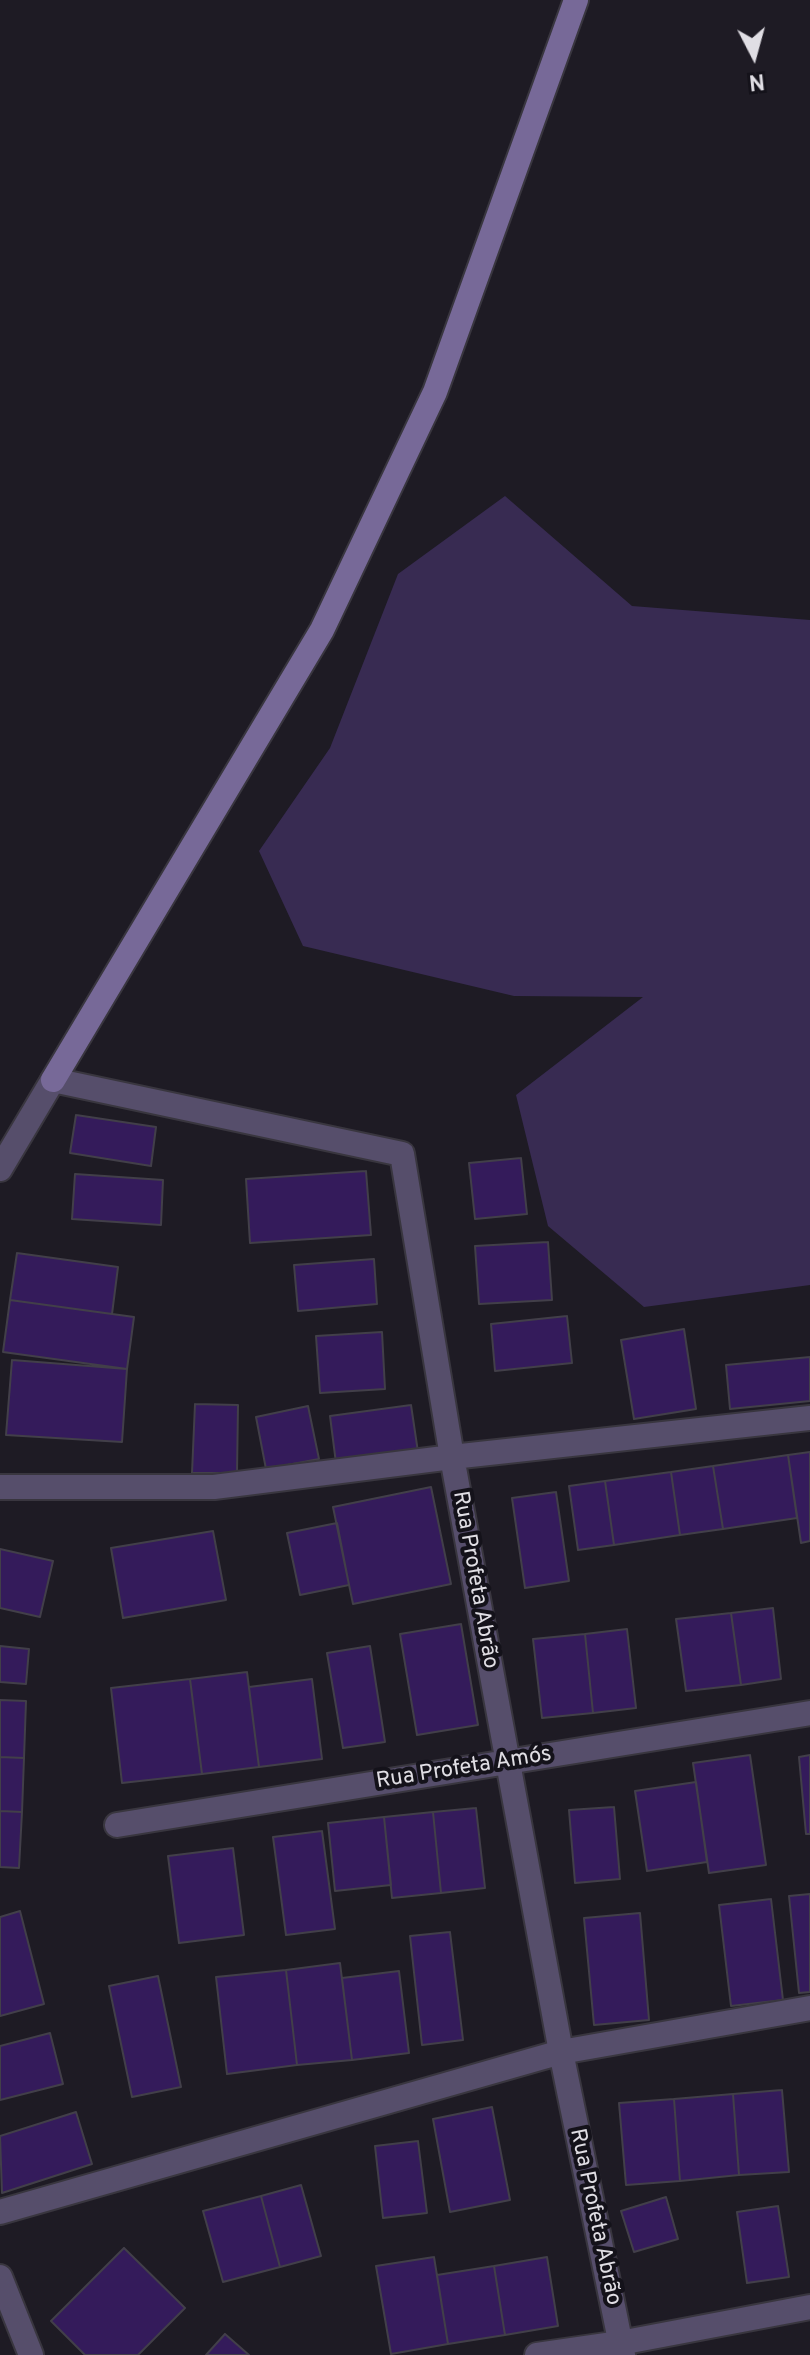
<!DOCTYPE html>
<html>
<head>
<meta charset="utf-8">
<style>
	body { margin:0 }
	#map { position:relative; width:810px; height:2355px; overflow:hidden; background:#1e1b24; font-family:Overpass,sans-serif }
	canvas { display:block }
	.north { position:absolute; left:714px; top:16px; width:80px; height:80px; -webkit-text-stroke:6px #14121a; paint-order:stroke; rotate:174deg; font-size:22px; font-weight:700; line-height:32px; text-align:center; color:#e0dee4 }
	.north::after { content:''; display:block; margin:auto; width:28px; height:36px; background:#e0dee4; clip-path:polygon(50% 0,100% 100%,50% 72%,0 100%) }
</style>
</head>
<body>
<div id="map">
<canvas width="810" height="2355"></canvas>
<div class="north">N</div>
</div>
<script>
const context = document.querySelector('canvas').getContext('2d');
context.lineJoin = 'round';
function fillPath(path, color) { context.fillStyle = color; context.fill(path, 'evenodd'); }
const shape = rows => new Path2D(rows.map(r => 'M' + r).join(''));
function trace(path, color, width, dash) { context.strokeStyle = color; context.lineWidth = width; context.lineCap = dash ? 'butt' : 'round'; context.setLineDash(dash || []); context.stroke(path); }
function label(font, color, halo, rows, align = 'center') {
  context.font = font + ' Overpass,sans-serif'; context.lineWidth = 8; context.setLineDash([]); context.textBaseline = 'middle'; context.strokeStyle = halo; context.fillStyle = color; for (const [text, x, y, turn = 0] of rows) {
    context.save(); context.translate(x, y); context.rotate((+turn || 0) * Math.PI / 180); context.textAlign = isNaN(turn) ? turn : align; if (halo) context.strokeText(text, 0, 0); context.fillText(text, 0, 0); context.restore();
  }
}
const green = shape([
	[505,496,632,606,810,620,810,1285,644,1307,548,1226,516,1095,643,997,514,996,303,946,259,851,330,748,398,574]
]);
const building = shape([
	[76,1115,156,1127,151,1166,70,1153,76,1115],
	[521,1158,527,1214,475,1219,469,1163,521,1158],
	[366,1171,371,1235,250,1243,246,1179,366,1171],
	[75,1174,163,1180,161,1225,72,1219,75,1174],
	[548,1242,552,1300,479,1304,475,1246,548,1242],
	[17,1253,118,1267,112,1314,10,1300,17,1253],
	[374,1259,377,1304,298,1311,294,1265,374,1259],
	[10,1300,134,1317,127,1369,3,1352,10,1300],
	[567,1316,572,1363,495,1371,491,1324,567,1316],
	[684,1329,696,1409,634,1419,621,1340,684,1329],
	[382,1332,385,1389,320,1393,316,1336,382,1332],
	[810,1357,810,1401,730,1409,726,1365,810,1357],
	[12,1360,127,1369,122,1442,6,1435,12,1360],
	[195,1404,238,1405,237,1473,192,1473,195,1404],
	[411,1405,418,1452,336,1463,330,1416,411,1405],
	[308,1406,319,1459,266,1469,256,1417,308,1406],
	[810,1452,810,1541,801,1543,788,1455,810,1452],
	[788,1455,797,1518,723,1529,713,1466,788,1455],
	[713,1466,723,1529,680,1535,671,1472,713,1466],
	[671,1472,680,1535,614,1545,605,1481,671,1472],
	[605,1481,614,1545,578,1550,569,1486,605,1481],
	[431,1487,451,1584,353,1604,333,1507,431,1487],
	[556,1492,569,1581,525,1588,512,1498,556,1492],
	[337,1523,349,1585,300,1595,287,1533,337,1523],
	[213,1531,226,1600,123,1618,111,1548,213,1531],
	[0,1549,53,1561,40,1617,0,1608,0,1549],
	[773,1608,781,1679,741,1685,731,1613,773,1608],
	[731,1613,741,1685,686,1691,676,1619,731,1613],
	[461,1624,478,1725,417,1735,400,1634,461,1624],
	[627,1629,636,1708,593,1713,585,1634,627,1629],
	[585,1634,593,1713,542,1718,533,1639,585,1634],
	[0,1646,29,1649,26,1684,0,1682,0,1646],
	[370,1646,385,1742,343,1748,327,1653,370,1646],
	[247,1672,259,1767,202,1774,190,1679,247,1672],
	[190,1679,202,1774,122,1783,111,1688,190,1679],
	[312,1679,322,1759,259,1767,249,1687,312,1679],
	[0,1700,26,1701,24,1758,0,1757,0,1700],
	[750,1755,766,1865,709,1873,693,1763,750,1755],
	[810,1755,810,1834,806,1834,799,1757,810,1755],
	[0,1757,24,1758,22,1812,0,1811,0,1757],
	[696,1782,707,1862,647,1871,635,1791,696,1782],
	[614,1807,620,1879,575,1883,569,1810,614,1807],
	[476,1808,485,1888,441,1893,433,1812,476,1808],
	[0,1811,22,1812,19,1868,0,1867,0,1811],
	[433,1812,441,1893,392,1898,384,1817,433,1812],
	[384,1817,391,1885,335,1891,328,1823,384,1817],
	[322,1831,335,1929,286,1935,273,1837,322,1831],
	[233,1848,244,1935,179,1943,168,1856,233,1848],
	[810,1894,810,1992,799,1993,789,1896,810,1894],
	[771,1899,783,2000,731,2006,719,1905,771,1899],
	[20,1911,44,2004,0,2016,0,1917,20,1911],
	[640,1913,649,2020,594,2025,584,1918,640,1913],
	[450,1932,463,2040,422,2045,410,1936,450,1932],
	[340,1963,352,2060,297,2065,286,1970,340,1963],
	[286,1970,297,2065,227,2074,216,1977,286,1970],
	[399,1971,409,2053,352,2060,342,1978,399,1971],
	[158,1976,181,2087,132,2097,109,1986,158,1976],
	[50,2033,63,2084,0,2100,0,2046,50,2033],
	[782,2090,789,2172,739,2175,733,2094,782,2090],
	[733,2094,739,2175,680,2181,674,2099,733,2094],
	[674,2099,680,2181,626,2185,619,2103,674,2099],
	[492,2107,510,2200,450,2212,433,2119,492,2107],
	[76,2112,92,2164,2,2193,0,2136,76,2112],
	[418,2141,427,2213,383,2218,375,2146,418,2141],
	[301,2185,321,2256,280,2267,261,2196,301,2185],
	[261,2196,280,2267,223,2282,203,2211,261,2196],
	[666,2197,678,2239,634,2252,621,2211,666,2197],
	[778,2206,789,2277,747,2283,737,2212,778,2206],
	[124,2248,185,2308,138,2355,85,2355,51,2321,124,2248],
	[434,2257,448,2344,391,2354,376,2266,434,2257],
	[547,2257,558,2326,505,2335,494,2266,547,2257],
	[494,2266,505,2335,448,2344,437,2275,494,2266],
	[225,2334,249,2355,206,2355,225,2334]
]);
const street = shape([
	[0,1169,53,1080,402,1154,452,1457,561,2052,623,2355],
	[0,1487,214,1487,452,1457,810,1418],
	[117,1825,810,1713],
	[0,2212,561,2052,810,2008],
	[0,2277,31,2355],
	[537,2355,620,2343,810,2307]
]);
const secondary = shape([
	[53,1080,322,630,435,392,576,0]
]);
const streetNames = [
	["Rua Profeta Abrão",474,1580,80],
	["Rua Profeta Amós",464,1769,-9],
	["Rua Profeta Abrão",594,2217,78]
];
fillPath(green, '#382b52');
fillPath(building, '#341b5b');
trace(building, '#423f49', 2);
trace(street, '#39363f', 28);
trace(secondary, '#39363f', 28);
trace(street, '#564e6b', 24);
trace(secondary, '#776998', 24);
label('22px', '#e0dee4', '#14121a', streetNames);
</script>
</body>
</html>
